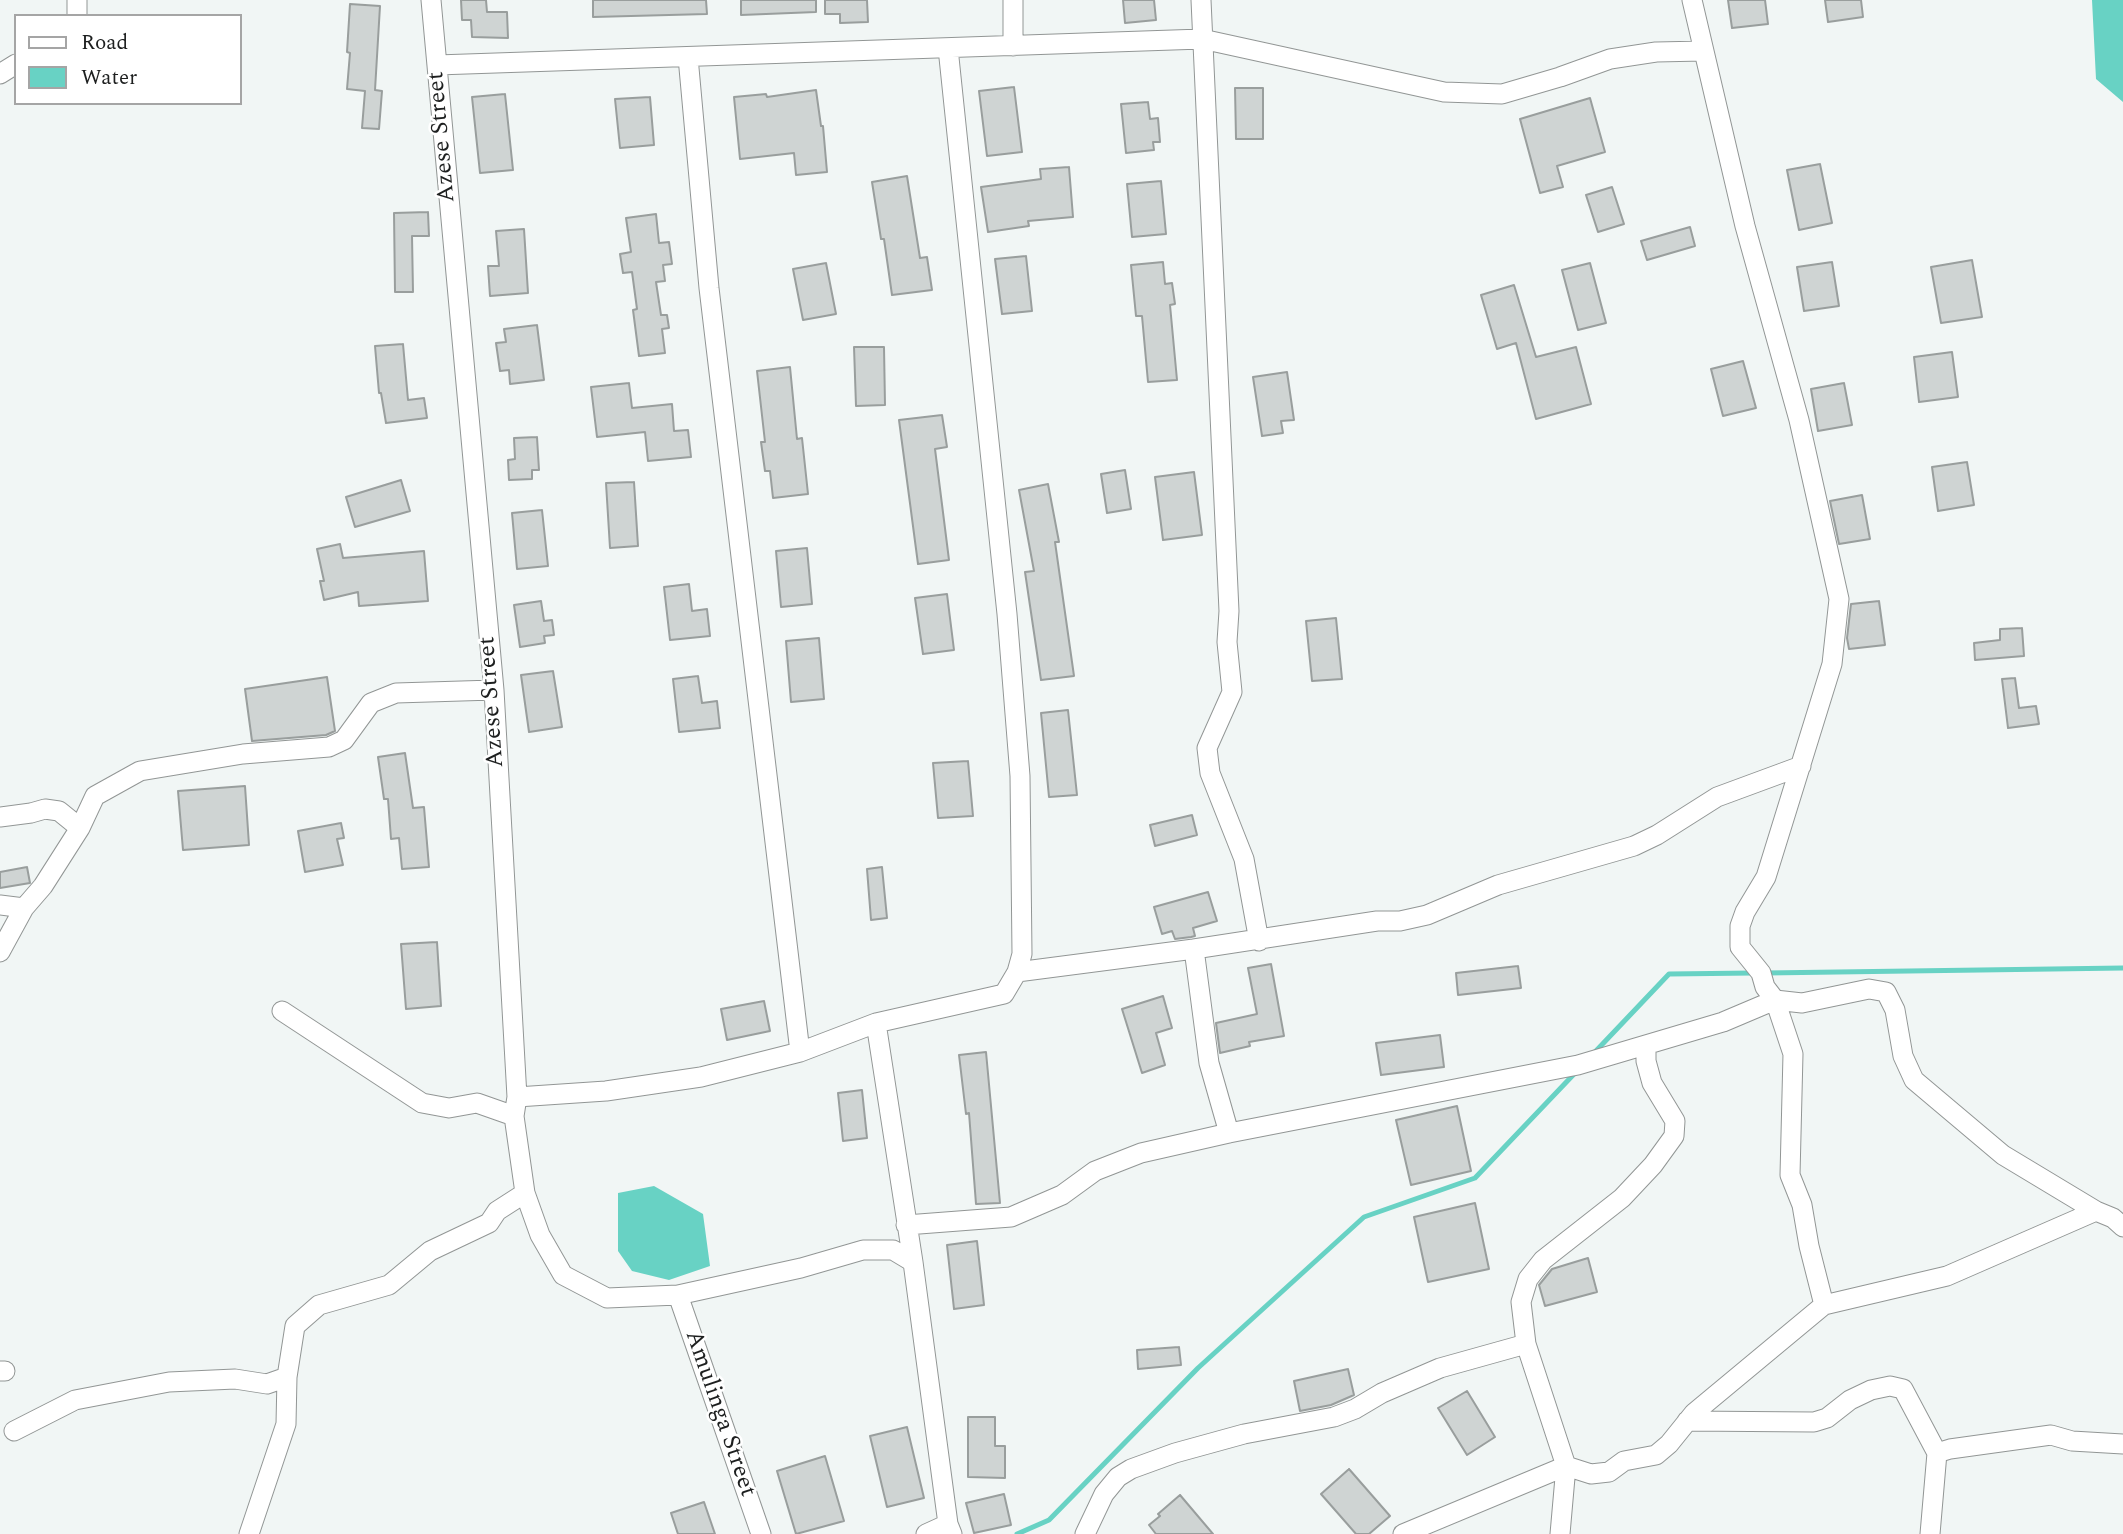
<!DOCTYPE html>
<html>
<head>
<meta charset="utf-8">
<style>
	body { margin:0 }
	#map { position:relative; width:2123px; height:1534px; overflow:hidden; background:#f1f6f5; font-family:Spectral,serif }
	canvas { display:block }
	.legend { position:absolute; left:14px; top:14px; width:228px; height:91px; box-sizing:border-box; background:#fff; border:2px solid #a5a5a5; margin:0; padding:9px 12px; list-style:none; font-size:21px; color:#1d1f1f }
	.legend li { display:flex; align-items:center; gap:14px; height:35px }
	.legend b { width:35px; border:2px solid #a5a5a5 }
</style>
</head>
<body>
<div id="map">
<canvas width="2123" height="1534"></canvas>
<ul class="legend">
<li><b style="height:9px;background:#fff"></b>Road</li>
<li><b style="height:19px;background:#68d2c4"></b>Water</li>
</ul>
</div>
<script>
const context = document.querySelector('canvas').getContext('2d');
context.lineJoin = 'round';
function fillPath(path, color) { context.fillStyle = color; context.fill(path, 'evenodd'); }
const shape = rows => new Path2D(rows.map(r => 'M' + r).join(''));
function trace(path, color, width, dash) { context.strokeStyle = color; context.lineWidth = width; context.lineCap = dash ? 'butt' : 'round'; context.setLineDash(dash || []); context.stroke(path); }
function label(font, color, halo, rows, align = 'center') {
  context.font = font + ' Spectral,serif'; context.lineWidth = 5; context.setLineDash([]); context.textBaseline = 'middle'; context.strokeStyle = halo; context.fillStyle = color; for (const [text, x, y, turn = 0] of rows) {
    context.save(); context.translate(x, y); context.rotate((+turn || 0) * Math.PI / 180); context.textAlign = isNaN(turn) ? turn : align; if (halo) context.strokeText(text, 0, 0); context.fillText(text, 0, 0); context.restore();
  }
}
const water = shape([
	[2092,0,2123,0,2123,102,2096,79],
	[654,1186,703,1214,710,1266,669,1280,632,1271,618,1251,618,1193]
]);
const stream = shape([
	[1766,973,2123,968],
	[1594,1053,1669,974,1753,973],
	[1017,1534,1049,1520,1198,1368,1364,1217,1475,1178,1575,1073]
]);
const building = shape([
	[461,0,486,0,487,12,507,12,508,38,472,37,471,20,462,20,461,0],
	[593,0,706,0,707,14,593,17,593,0],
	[741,0,816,0,816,12,741,15,741,0],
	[825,0,867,0,868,22,840,23,840,14,825,14,825,0],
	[1123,0,1154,0,1156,20,1125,23,1123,0],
	[1728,0,1765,0,1768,24,1732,28,1728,0],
	[1825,0,1861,0,1863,17,1828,22,1825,0],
	[350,4,380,6,375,90,382,91,379,129,362,128,365,91,347,89,350,53,347,52,350,4],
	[1014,87,1022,152,987,156,979,91,1014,87],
	[1235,88,1263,88,1263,139,1236,139,1235,88],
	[816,90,821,126,823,126,827,172,796,175,794,153,740,159,734,97,766,94,767,97,816,90],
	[505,94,513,170,480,173,472,97,505,94],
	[650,97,654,145,620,148,615,99,650,97],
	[1590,98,1605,152,1557,166,1563,187,1540,193,1520,119,1590,98],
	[1148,102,1150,119,1158,118,1160,142,1153,142,1154,150,1126,153,1121,104,1148,102],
	[1820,164,1832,223,1799,230,1787,170,1820,164],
	[1069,167,1073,217,1028,221,1029,226,988,232,981,187,1041,179,1040,169,1069,167],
	[907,176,920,258,927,257,932,290,892,295,884,239,881,239,872,182,907,176],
	[1161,181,1166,234,1132,237,1127,184,1161,181],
	[1612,187,1624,224,1598,232,1586,195,1612,187],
	[428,212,429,236,412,236,413,292,395,292,394,213,428,212],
	[656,214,659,243,669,242,672,264,663,265,665,281,656,282,661,315,667,315,669,328,662,329,665,353,639,356,633,310,637,309,632,272,623,273,620,254,631,252,626,218,656,214],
	[1690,227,1695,246,1647,260,1641,241,1690,227],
	[524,229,528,293,490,296,488,266,499,266,496,231,524,229],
	[1026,256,1032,311,1002,314,995,259,1026,256],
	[1972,260,1982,317,1941,323,1931,267,1972,260],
	[1163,262,1165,284,1172,283,1175,304,1170,305,1177,380,1148,382,1142,316,1136,316,1131,265,1163,262],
	[1832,262,1839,306,1804,311,1797,267,1832,262],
	[826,263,836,314,803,320,793,269,826,263],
	[1590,263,1606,323,1578,330,1562,270,1590,263],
	[1514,285,1536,357,1576,347,1591,404,1536,419,1516,343,1497,349,1481,295,1514,285],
	[537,325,544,380,510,384,509,370,500,371,496,343,506,342,504,329,537,325],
	[403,344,408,400,424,398,427,418,386,423,381,393,379,393,375,346,403,344],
	[854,347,884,347,885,405,856,406,854,347],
	[1952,352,1958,397,1919,402,1914,357,1952,352],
	[1743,361,1756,408,1723,416,1711,369,1743,361],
	[790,367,797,439,802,438,808,494,773,498,770,471,765,471,761,442,765,442,757,371,790,367],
	[1287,372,1294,420,1281,421,1283,433,1262,436,1253,377,1287,372],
	[629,383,632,408,672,404,674,431,688,430,691,457,648,461,645,432,597,437,591,387,629,383],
	[1844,383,1852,425,1818,431,1811,389,1844,383],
	[942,415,947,447,935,449,949,560,918,564,899,420,942,415],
	[537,437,539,470,532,470,532,479,509,480,508,460,515,459,514,438,537,437],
	[1967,462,1974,505,1938,511,1932,467,1967,462],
	[1125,470,1131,509,1107,513,1101,474,1125,470],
	[1194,472,1202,535,1163,540,1155,477,1194,472],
	[401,480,410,511,355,527,346,497,401,480],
	[634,482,638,546,610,548,606,483,634,482],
	[1048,484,1059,542,1055,542,1074,676,1041,680,1025,572,1034,571,1019,490,1048,484],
	[1862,495,1870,539,1839,544,1830,501,1862,495],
	[542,510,548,566,517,569,512,513,542,510],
	[340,544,343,558,424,551,428,601,359,606,358,592,324,600,320,581,324,581,317,549,340,544],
	[807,548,812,604,781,607,776,551,807,548],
	[689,584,692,611,707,609,710,636,670,640,664,587,689,584],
	[947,594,954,650,923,654,915,598,947,594],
	[541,601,544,621,552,620,554,635,544,636,545,643,520,647,514,605,541,601],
	[1879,601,1885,645,1849,649,1847,638,1851,604,1879,601],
	[1336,618,1342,679,1312,681,1306,621,1336,618],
	[2022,628,2024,656,1975,660,1974,643,2000,640,2000,629,2022,628],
	[819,638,824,699,791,702,786,641,819,638],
	[553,671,562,727,529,732,521,675,553,671],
	[698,676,702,703,717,701,720,728,679,732,673,679,698,676],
	[327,677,335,731,326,735,252,741,245,689,327,677],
	[2015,678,2019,708,2036,706,2039,724,2008,728,2002,679,2015,678],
	[1068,710,1077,795,1049,797,1041,713,1068,710],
	[405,753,413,808,424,807,429,867,402,869,399,838,391,839,388,799,384,799,378,757,405,753],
	[968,761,973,816,938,818,933,763,968,761],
	[245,786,249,845,183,850,178,791,245,786],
	[1192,815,1197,835,1155,846,1150,825,1192,815],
	[341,823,344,838,337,839,343,865,305,872,298,831,341,823],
	[27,867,30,883,0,888,0,872,27,867],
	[882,867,887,918,871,920,867,869,882,867],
	[1208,892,1217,921,1193,928,1195,936,1191,937,1175,939,1172,931,1162,934,1154,907,1208,892],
	[437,942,441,1006,406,1009,401,944,437,942],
	[1271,964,1284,1036,1249,1042,1250,1046,1220,1053,1216,1023,1257,1014,1248,968,1271,964],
	[1518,966,1521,988,1458,995,1456,973,1518,966],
	[1163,996,1172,1028,1156,1033,1165,1065,1142,1073,1122,1009,1163,996],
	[764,1001,770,1031,727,1040,721,1009,764,1001],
	[1440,1035,1444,1067,1381,1075,1376,1043,1440,1035],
	[986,1052,1000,1203,976,1204,969,1113,966,1114,959,1055,986,1052],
	[862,1090,867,1138,843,1141,838,1093,862,1090],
	[1457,1106,1471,1171,1411,1185,1396,1120,1457,1106],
	[1475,1203,1489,1269,1428,1282,1414,1217,1475,1203],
	[977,1241,984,1305,954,1309,947,1245,977,1241],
	[1588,1258,1597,1292,1545,1306,1539,1285,1552,1269,1588,1258],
	[1179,1347,1181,1365,1138,1369,1137,1350,1179,1347],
	[1348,1369,1354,1395,1331,1405,1300,1411,1294,1381,1348,1369],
	[1467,1391,1495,1437,1467,1455,1438,1408,1467,1391],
	[968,1417,995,1417,995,1446,1005,1446,1005,1478,968,1477,968,1417],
	[907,1427,924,1498,887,1507,870,1436,907,1427],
	[825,1456,844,1521,796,1534,777,1471,825,1456],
	[1349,1469,1390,1516,1369,1534,1356,1534,1321,1494,1349,1469],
	[1004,1494,1011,1525,974,1533,966,1503,1004,1494],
	[1180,1495,1213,1534,1156,1534,1149,1525,1160,1516,1158,1514,1180,1495],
	[704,1502,715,1534,678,1534,671,1513,704,1502]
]);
const minor = shape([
	[77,0,77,16],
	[431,0,494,690,517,1097,514,1116,525,1193,540,1235,563,1275,607,1298,678,1295,801,1268,863,1250,893,1250,913,1262],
	[1013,0,1013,46],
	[1201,0,1229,611,1227,642,1232,692,1207,748,1210,773,1244,859,1259,941],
	[1692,0,1745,226,1799,420,1839,599,1832,664,1766,877,1745,912,1740,926,1740,947,1761,973,1765,987,1775,1000,1802,1003,1869,989,1886,992,1895,1010,1903,1056,1914,1080,2003,1155,2096,1211,2113,1218,2123,1227],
	[688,57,709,288,800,1052],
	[437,65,1202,39,1444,92,1502,94,1560,77,1610,59,1656,52,1703,51],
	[0,74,16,64],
	[0,817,31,813,45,809,59,811,80,828],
	[0,905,24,908],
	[1194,949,1377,921,1400,921,1427,915,1498,885,1634,846,1657,835,1717,797,1801,766],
	[0,952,24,908,43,886,80,828,95,796,140,771,243,754,329,747,344,740,371,703,396,693,494,690],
	[1017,972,1194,949,1209,1063,1229,1133],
	[282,1011,422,1103,449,1108,477,1103,514,1116],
	[876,1023,913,1262,948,1524,952,1534],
	[517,1097,606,1091,701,1077,800,1052,876,1023,1004,994,1017,972,1022,954,1020,776,1007,614,948,48],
	[906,1225,1011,1217,1062,1195,1095,1171,1141,1153,1229,1133,1578,1065,1723,1022,1775,1000,1793,1054,1790,1175,1802,1205,1809,1246,1824,1305],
	[678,1295,761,1534],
	[0,1371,5,1371],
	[1687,1421,1814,1422,1827,1418,1850,1400,1871,1390,1890,1386,1903,1389,1937,1453,1950,1449,2051,1435,2072,1441,2123,1444],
	[14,1431,75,1400,169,1382,235,1379,267,1384,287,1377,295,1326,319,1305,389,1285,430,1251,489,1223,497,1211,525,1193],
	[249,1534,286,1424,287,1377],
	[926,1534,948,1524],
	[1085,1534,1104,1494,1118,1477,1131,1469,1175,1453,1244,1434,1334,1417,1355,1409,1382,1393,1440,1368,1526,1344],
	[1403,1534,1566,1466,1591,1474,1609,1472,1624,1461,1656,1455,1669,1444,1694,1413,1824,1305,1947,1276,2096,1211],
	[1560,1534,1566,1466,1526,1344,1521,1302,1528,1279,1543,1260,1622,1198,1653,1165,1674,1136,1675,1121,1652,1083,1646,1061,1646,1046],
	[1930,1534,1937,1453]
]);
const streetNames = [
	["Azese Street",443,137,-95],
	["Azese Street",493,702,-94],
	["Amulinga Street",719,1414,71]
];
fillPath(water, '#68d2c4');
trace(stream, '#68d2c4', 5);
fillPath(building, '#cfd4d3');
trace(building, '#999e9d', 2);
trace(minor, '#929695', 21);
trace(minor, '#fff', 19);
label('24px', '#1d1f1f', '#fff', streetNames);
</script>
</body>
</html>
